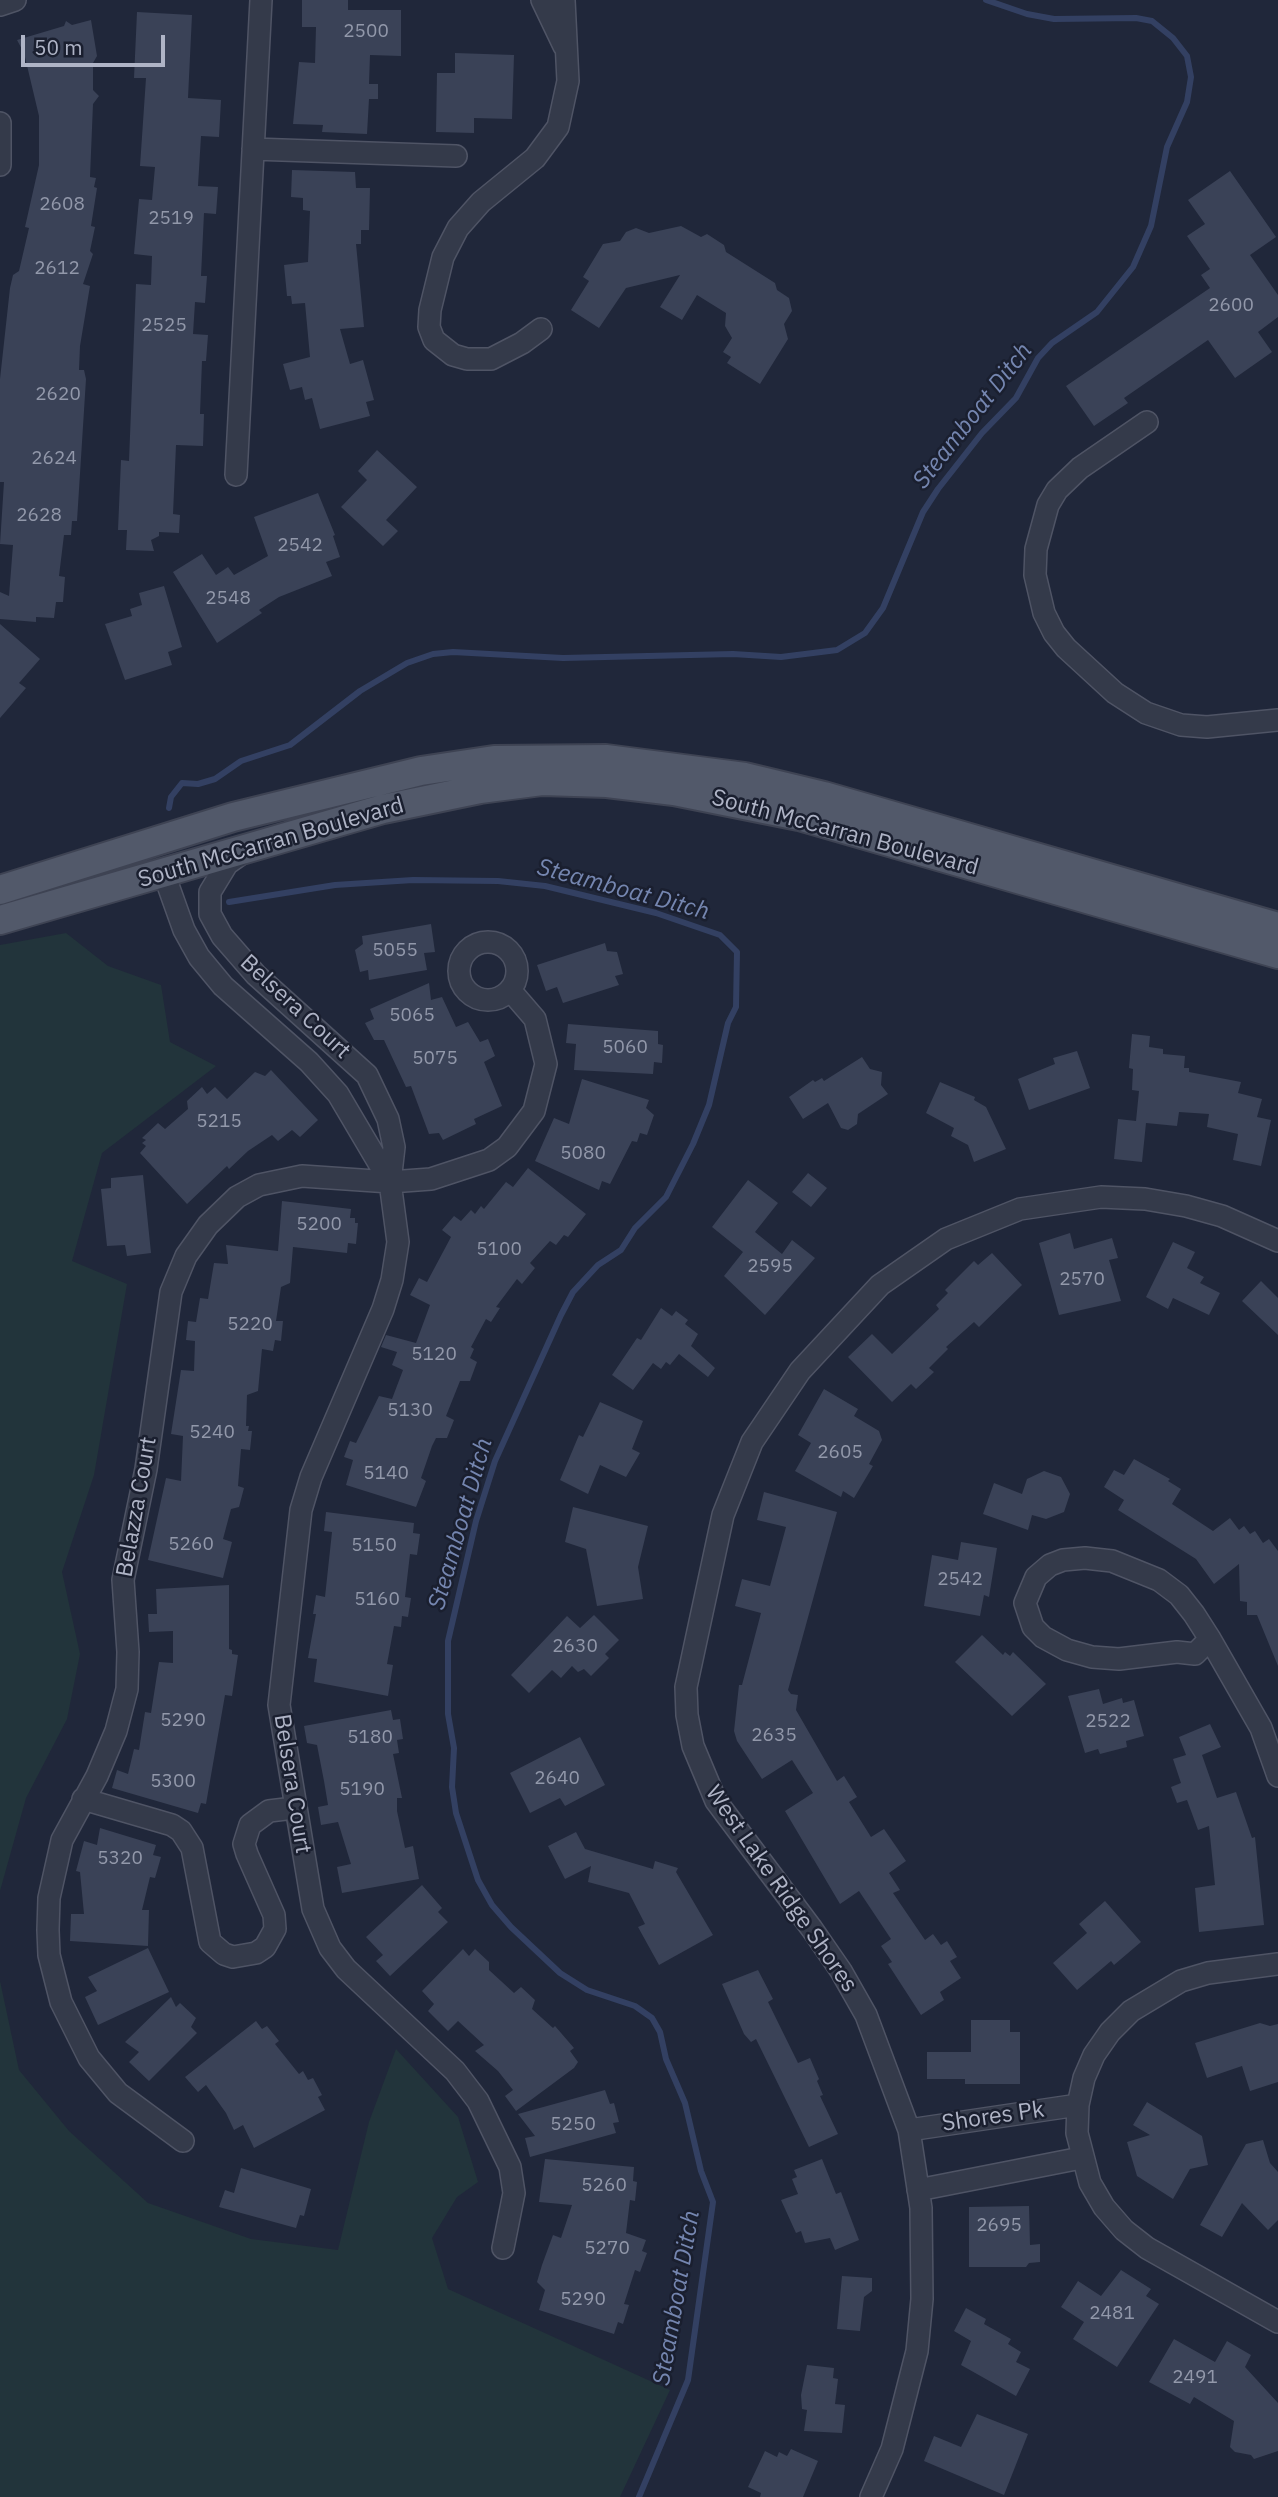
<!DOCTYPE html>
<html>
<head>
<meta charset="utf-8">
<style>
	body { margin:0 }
	#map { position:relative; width:1278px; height:2497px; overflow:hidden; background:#20273a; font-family:"IBM Plex Sans",sans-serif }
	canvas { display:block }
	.scale { position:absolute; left:21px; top:35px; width:144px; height:32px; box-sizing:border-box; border:4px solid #afb4c6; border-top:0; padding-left:9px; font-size:21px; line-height:24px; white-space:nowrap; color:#afb4c6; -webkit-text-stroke:5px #1a1f2f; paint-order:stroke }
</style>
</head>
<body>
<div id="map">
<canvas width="1278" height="2497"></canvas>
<div class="scale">50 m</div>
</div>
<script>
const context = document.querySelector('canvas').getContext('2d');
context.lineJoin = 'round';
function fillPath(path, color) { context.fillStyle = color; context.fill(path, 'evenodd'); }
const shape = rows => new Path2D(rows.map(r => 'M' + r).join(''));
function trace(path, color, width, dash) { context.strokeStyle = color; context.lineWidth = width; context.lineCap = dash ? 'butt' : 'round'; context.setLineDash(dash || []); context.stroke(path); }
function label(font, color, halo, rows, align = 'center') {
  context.font = font + ' "IBM Plex Sans",sans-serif'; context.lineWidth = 5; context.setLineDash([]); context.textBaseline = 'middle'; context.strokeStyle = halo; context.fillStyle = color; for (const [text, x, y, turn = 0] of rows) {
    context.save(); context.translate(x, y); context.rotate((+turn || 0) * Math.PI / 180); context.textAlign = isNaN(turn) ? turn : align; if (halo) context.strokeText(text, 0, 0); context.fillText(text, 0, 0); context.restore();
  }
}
const green = shape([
	[66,933,108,966,161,985,170,1042,216,1066,102,1153,72,1261,127,1284,94,1475,62,1572,80,1654,67,1719,26,1798,0,1891,0,945],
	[0,1981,19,2070,69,2131,148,2203,251,2239,338,2250,369,2122,396,2049,458,2117,478,2182,457,2197,432,2238,448,2289,670,2390,620,2497,0,2497]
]);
const stream = shape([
	[169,808,171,797,182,783,198,784,215,779,241,761,290,745,360,691,407,663,433,654,453,652,563,658,733,654,781,657,837,650,865,633,883,608,923,512,938,489,982,433,1016,398,1038,358,1052,343,1097,312,1133,267,1151,226,1167,147,1187,102,1191,77,1187,56,1173,38,1152,21,1136,18,1054,19,1027,14,986,0],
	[229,902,335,885,413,880,498,881,545,886,656,913,720,935,737,952,736,1007,728,1023,709,1105,693,1144,666,1197,635,1228,621,1250,598,1265,573,1292,561,1315,495,1461,476,1521,448,1641,448,1714,454,1748,452,1787,456,1813,478,1880,492,1905,511,1927,560,1973,587,1990,635,2006,652,2018,660,2032,666,2059,685,2103,701,2171,713,2202,688,2380,639,2497]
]);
const building = shape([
	[302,0,348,0,348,10,401,10,401,56,370,55,369,84,378,84,378,99,369,99,367,134,322,132,323,125,293,124,299,62,315,63,316,27,302,27],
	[137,12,192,15,188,98,221,100,219,137,201,136,198,186,218,187,216,214,204,213,201,276,207,276,205,303,195,302,193,334,208,335,206,361,202,361,200,414,204,414,203,446,176,445,173,514,180,515,179,533,159,532,159,536,151,540,154,551,126,550,127,530,118,530,121,460,129,461,136,284,151,285,152,256,134,254,139,199,152,200,155,167,140,166,146,78,134,78],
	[91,20,97,56,93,63,93,90,99,96,93,104,90,177,96,178,94,187,97,188,91,226,95,227,90,251,93,254,83,284,90,286,80,346,79,370,84,370,86,379,77,521,72,521,71,535,64,535,59,576,65,577,63,602,56,602,54,618,36,617,36,622,0,619,0,592,9,596,13,545,0,544,4,482,0,482,0,379,10,288,13,275,19,271,29,228,25,227,39,165,39,116,24,53,17,40,64,26,66,21,72,25],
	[455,53,514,55,512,119,474,118,474,133,436,132,437,73,455,73],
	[292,170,355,172,356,188,370,188,369,230,361,230,361,244,356,244,364,327,340,329,350,364,363,360,374,400,366,402,370,416,320,429,312,398,305,400,302,387,290,390,283,364,310,357,305,303,292,304,291,296,287,296,284,265,308,262,310,211,303,210,303,198,291,197],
	[1230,171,1276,237,1250,255,1278,295,1278,317,1258,332,1272,352,1235,378,1208,340,1124,398,1128,403,1094,426,1066,386,1210,288,1201,275,1210,269,1187,236,1205,224,1188,200],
	[681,226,701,237,707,234,724,245,726,252,775,283,777,290,789,298,792,311,784,324,788,339,760,384,727,363,731,357,723,352,732,338,725,326,726,313,697,295,682,320,660,307,680,275,626,288,599,328,571,310,589,281,583,277,603,244,620,241,626,232,636,228,649,233],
	[377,450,417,487,386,520,398,531,383,546,341,507,367,480,358,471],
	[318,493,335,535,333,536,340,557,326,562,332,576,279,597,259,610,262,613,217,643,173,572,202,554,216,575,228,567,234,575,268,556,254,517],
	[164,586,182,647,168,652,172,665,125,680,105,624,132,616,130,609,142,605,139,593],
	[0,624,40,659,19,683,26,688,0,718],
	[431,924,435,952,424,953,427,970,369,980,368,970,360,972,355,950,363,944,362,936],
	[605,943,607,951,617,952,623,974,615,976,619,985,563,1003,557,987,546,991,537,965],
	[429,983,431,1000,442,997,456,1027,468,1022,480,1042,488,1039,495,1056,484,1062,502,1106,474,1119,476,1124,443,1140,439,1133,429,1134,411,1086,406,1087,384,1040,374,1040,365,1023,374,1019,370,1009],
	[568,1024,658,1031,658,1044,663,1045,662,1063,654,1062,653,1074,574,1070,576,1044,566,1043],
	[1132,1034,1150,1036,1149,1047,1163,1049,1163,1054,1185,1056,1184,1068,1189,1068,1189,1072,1241,1082,1238,1093,1262,1099,1257,1117,1271,1120,1261,1166,1233,1160,1238,1134,1207,1127,1209,1114,1179,1112,1177,1126,1146,1123,1142,1162,1114,1159,1118,1119,1136,1121,1139,1091,1132,1090,1133,1069,1129,1068],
	[1077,1051,1090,1088,1029,1110,1018,1079,1055,1064,1053,1058],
	[862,1057,870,1069,882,1072,881,1085,888,1094,858,1114,857,1124,848,1130,841,1128,828,1103,803,1119,789,1097,813,1080,815,1082,822,1078,824,1081],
	[271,1070,318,1120,300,1137,292,1130,278,1141,272,1135,248,1151,229,1169,227,1166,187,1204,140,1153,146,1146,142,1143,146,1140,142,1138,158,1123,165,1129,188,1109,187,1101,202,1087,207,1094,215,1087,227,1099,255,1072,265,1076],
	[582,1079,649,1100,646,1108,654,1115,647,1135,640,1133,637,1142,632,1141,610,1184,602,1181,599,1190,535,1161,554,1118,569,1124],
	[940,1082,975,1097,974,1100,986,1107,1006,1149,974,1162,968,1145,951,1136,954,1128,926,1113],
	[528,1168,586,1214,568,1237,564,1235,556,1245,550,1241,530,1263,535,1268,522,1284,517,1279,496,1307,500,1308,491,1322,486,1319,471,1347,474,1349,470,1358,477,1362,470,1381,460,1381,446,1416,454,1420,447,1438,436,1438,432,1446,421,1478,426,1481,416,1507,346,1485,353,1460,344,1457,350,1441,356,1443,379,1396,392,1399,403,1370,392,1365,397,1352,381,1347,386,1335,416,1343,430,1305,410,1295,419,1278,427,1282,451,1237,442,1230,454,1216,461,1221,471,1210,475,1214,481,1206,484,1209,506,1182,513,1187],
	[808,1173,827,1188,811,1207,792,1192],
	[143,1175,151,1253,127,1256,125,1245,107,1246,101,1189,111,1188,111,1178],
	[748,1180,778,1203,755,1232,782,1254,792,1240,815,1258,765,1315,724,1276,743,1252,712,1227],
	[282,1201,351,1209,350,1218,355,1218,355,1223,358,1223,356,1244,348,1243,347,1253,293,1247,290,1283,281,1287,276,1321,283,1321,281,1341,275,1340,273,1351,262,1349,258,1391,247,1395,246,1426,249,1426,248,1431,252,1431,250,1450,241,1449,238,1486,244,1488,239,1507,231,1509,223,1539,232,1542,223,1578,148,1560,166,1478,181,1481,183,1436,171,1434,181,1370,194,1371,195,1341,186,1340,188,1321,196,1322,200,1298,208,1299,214,1263,228,1264,226,1245,278,1251],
	[1070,1233,1074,1249,1112,1238,1118,1258,1109,1260,1121,1301,1059,1315,1039,1243],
	[1173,1242,1195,1252,1187,1268,1204,1277,1200,1283,1220,1293,1209,1315,1173,1298,1168,1309,1146,1297],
	[992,1253,1022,1285,979,1327,974,1322,946,1347,948,1349,929,1368,934,1372,916,1389,911,1384,892,1402,848,1357,872,1334,892,1354,939,1309,936,1305,948,1293,945,1290,974,1261,978,1265],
	[1261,1281,1278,1298,1278,1335,1242,1301],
	[661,1308,672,1316,676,1311,688,1320,685,1324,698,1334,691,1346,715,1368,708,1377,679,1354,670,1365,666,1362,661,1369,653,1363,633,1390,612,1375,637,1338,641,1340],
	[824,1389,858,1409,854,1416,879,1431,882,1440,869,1464,873,1466,854,1498,843,1491,841,1497,795,1471,811,1443,798,1435],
	[600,1402,643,1421,632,1449,640,1453,626,1477,600,1465,588,1494,560,1480,579,1435,583,1437],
	[1134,1459,1170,1479,1168,1481,1181,1489,1172,1504,1213,1531,1230,1518,1239,1530,1244,1526,1250,1534,1255,1531,1263,1543,1269,1539,1278,1551,1278,1666,1257,1615,1247,1615,1247,1602,1240,1601,1239,1564,1214,1584,1196,1559,1118,1510,1124,1500,1104,1487,1114,1470,1124,1475],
	[1044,1471,1061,1477,1070,1494,1064,1512,1046,1519,1032,1515,1028,1530,983,1514,994,1483,1022,1494,1027,1479],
	[764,1492,837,1512,788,1690,791,1694,798,1695,796,1710,837,1781,844,1776,857,1797,849,1802,871,1837,884,1829,906,1861,889,1873,900,1890,893,1893,925,1940,933,1934,941,1945,947,1941,957,1957,950,1961,961,1978,940,1992,944,2000,921,2015,888,1964,892,1962,881,1946,891,1939,859,1891,840,1904,785,1811,813,1793,792,1760,762,1779,737,1741,734,1731,739,1685,742,1685,761,1613,735,1606,742,1579,770,1586,786,1527,757,1520],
	[573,1507,648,1526,638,1567,643,1599,597,1606,586,1549,565,1542],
	[326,1512,414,1523,413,1533,420,1534,417,1555,410,1554,405,1597,411,1598,408,1617,402,1616,401,1627,394,1626,387,1664,393,1665,388,1696,314,1682,317,1659,308,1658,316,1614,313,1614,316,1595,325,1597,332,1532,324,1531],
	[961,1542,997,1548,989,1597,984,1595,980,1616,924,1606,932,1555,958,1560],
	[229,1585,229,1649,232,1650,232,1654,238,1655,232,1696,225,1695,206,1804,201,1803,198,1813,112,1788,117,1770,128,1774,134,1749,139,1750,145,1712,151,1713,159,1662,173,1663,173,1631,149,1632,148,1614,157,1614,156,1589],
	[594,1615,619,1640,605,1654,609,1658,591,1676,584,1669,578,1672,572,1666,561,1678,552,1670,529,1693,511,1675,567,1616,580,1628],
	[982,1635,1003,1655,1005,1652,1010,1656,1013,1652,1046,1684,1012,1716,955,1662],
	[1099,1689,1103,1704,1122,1698,1123,1703,1134,1700,1144,1736,1126,1741,1127,1747,1100,1754,1098,1749,1085,1753,1068,1696],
	[391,1710,393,1720,400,1719,403,1739,397,1740,399,1753,393,1754,402,1798,397,1798,397,1811,405,1848,413,1846,419,1879,342,1893,337,1867,351,1864,338,1822,321,1825,318,1807,328,1805,324,1781,317,1745,307,1743,304,1726],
	[1210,1724,1221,1747,1202,1755,1217,1798,1236,1792,1252,1838,1255,1837,1264,1925,1199,1932,1195,1888,1215,1885,1209,1826,1198,1830,1187,1800,1177,1803,1171,1787,1181,1783,1173,1759,1186,1755,1179,1737],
	[580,1737,605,1785,565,1806,560,1798,530,1813,510,1773],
	[100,1828,156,1845,153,1855,161,1857,155,1878,150,1877,142,1910,149,1910,148,1946,70,1941,71,1914,84,1914,80,1872,76,1871,84,1841,97,1845],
	[576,1832,585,1849,653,1869,655,1861,678,1868,676,1872,713,1935,659,1965,638,1927,645,1924,629,1893,588,1882,591,1866,565,1879,548,1846],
	[422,1885,442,1908,438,1912,448,1922,390,1976,376,1961,383,1955,366,1937],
	[1105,1901,1141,1942,1114,1965,1111,1961,1077,1990,1053,1963,1087,1933,1079,1924],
	[148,1948,169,1992,98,2025,85,1997,97,1991,88,1977],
	[463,1949,469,1956,475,1949,489,1962,489,1970,514,1993,521,1987,535,2000,532,2009,553,2028,555,2026,574,2048,570,2051,578,2062,574,2068,516,2111,505,2096,513,2090,498,2071,475,2051,484,2045,458,2021,448,2031,428,2011,434,2004,422,1991],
	[758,1970,773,1999,768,2002,798,2063,810,2058,819,2079,817,2081,823,2095,820,2096,838,2134,809,2147,756,2039,751,2042,744,2034,722,1984],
	[171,1997,176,2007,180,2003,196,2018,191,2027,197,2033,149,2081,129,2062,139,2052,125,2042],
	[971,2020,1010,2020,1010,2032,1020,2032,1020,2084,965,2084,965,2079,927,2079,927,2052,971,2052],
	[256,2021,262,2029,267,2026,279,2041,275,2044,299,2074,303,2071,308,2080,313,2078,322,2095,318,2097,325,2110,254,2148,243,2125,234,2130,226,2113,206,2085,198,2092,185,2077],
	[1260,2023,1270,2026,1278,2024,1278,2082,1250,2091,1242,2066,1207,2078,1195,2043],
	[605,2090,610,2104,614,2103,619,2122,613,2123,616,2133,530,2157,525,2138,535,2136,518,2114],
	[1147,2102,1202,2136,1208,2165,1190,2169,1173,2199,1137,2176,1127,2142,1150,2135,1133,2125],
	[1263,2140,1270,2163,1278,2172,1278,2220,1268,2230,1242,2203,1222,2237,1200,2225,1246,2144],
	[545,2159,634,2167,633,2181,637,2182,635,2201,630,2200,626,2233,646,2240,642,2251,647,2253,640,2272,635,2270,624,2304,629,2305,623,2324,618,2322,614,2334,539,2310,545,2290,537,2282,542,2265,553,2235,561,2238,572,2205,539,2202],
	[822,2159,836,2194,841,2192,859,2240,835,2250,830,2238,805,2243,801,2231,796,2233,781,2200,798,2194,792,2179,797,2177,794,2170],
	[241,2168,311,2189,304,2216,300,2215,296,2228,219,2207,225,2190,234,2193],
	[1029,2206,1030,2245,1040,2244,1040,2262,1029,2263,1026,2267,969,2267,969,2207],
	[1121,2270,1151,2289,1146,2296,1159,2304,1117,2367,1073,2339,1084,2322,1061,2307,1078,2281,1101,2296],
	[842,2276,872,2278,872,2291,864,2297,860,2331,837,2329],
	[966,2308,986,2319,984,2324,1011,2339,1008,2344,1021,2352,1016,2362,1030,2369,1016,2396,961,2365,971,2341,954,2331],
	[1174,2339,1215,2362,1227,2341,1251,2355,1245,2367,1278,2403,1278,2451,1254,2459,1251,2455,1235,2452,1230,2447,1234,2421,1194,2397,1190,2404,1149,2382],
	[807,2365,834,2368,833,2378,838,2379,835,2404,845,2405,842,2433,804,2431,807,2410,802,2409,801,2395],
	[977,2414,1028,2434,1004,2495,924,2461,934,2436,961,2447],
	[791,2449,818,2461,803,2497,760,2497,761,2493,748,2487,765,2451,777,2457,779,2452,787,2456]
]);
const minor = shape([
	[542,0,564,46],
	[0,5,15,0],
	[0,123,0,165],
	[253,149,456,156],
	[541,329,522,343,491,359,467,359,453,355,434,340,429,327,430,310,443,257,458,228,481,202,535,158,558,127,568,81,564,0],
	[1147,422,1080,468,1057,490,1048,505,1036,549,1035,575,1044,613,1054,633,1066,648,1115,693,1146,713,1181,725,1207,727,1278,720],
	[236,475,261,0],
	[244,852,227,864,210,892,210,914,222,936,256,975,367,1075,388,1119,394,1147,390,1182],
	[164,874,184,930,199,957,223,986,309,1062,338,1094,390,1182,398,1242,392,1280,383,1309,311,1477,301,1510,279,1705,313,1909,330,1948,346,1969,455,2071,478,2101,510,2167,514,2193,503,2248],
	'459 971a29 29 0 1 1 58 0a29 29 0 1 1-58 0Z',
	[1210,1639,1195,1654,1177,1652,1119,1659,1092,1657,1067,1650,1043,1637,1033,1627,1025,1603,1036,1577,1050,1565,1063,1560,1085,1558,1112,1561,1159,1580,1179,1595,1194,1614,1210,1639,1261,1728,1278,1776],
	[83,1799,172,1825,181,1831,192,1848,210,1942,224,1954,233,1957,256,1953,265,1947,275,1929,274,1915,247,1854,244,1844,250,1825,269,1811,294,1808],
	[1278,1964,1208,1973,1181,1981,1131,2011,1110,2032,1094,2055,1084,2078,1078,2105,1077,2133,1090,2183,1104,2207,1124,2230,1147,2248,1278,2322],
	[909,2130,1078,2105],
	[183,2141,118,2093,89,2058,61,2002,49,1955,48,1930,49,1898,62,1840,97,1776,116,1731,127,1689,128,1652,123,1580,146,1469,171,1292,186,1256,208,1225,237,1197,259,1185,302,1176,390,1182,431,1179,489,1160,507,1147,534,1111,546,1064,535,1019,510,990],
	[918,2190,1081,2158],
	[871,2497,892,2449,917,2351,922,2299,921,2208,909,2130,866,2015,841,1971,812,1929,716,1801,693,1746,687,1715,686,1687,723,1515,752,1442,800,1371,880,1285,946,1239,1020,1209,1101,1197,1145,1199,1186,1206,1222,1216,1278,1241]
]);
const major = shape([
	[0,890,233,817,421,771,494,760,606,759,745,777,824,796,1278,927],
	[0,920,383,809,480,789,542,781,607,783,674,791,799,816,1278,954]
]);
const numberNames = [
	["2500",366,32],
	["2608",62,205],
	["2519",171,219],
	["2612",57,269],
	["2600",1231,306],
	["2525",164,326],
	["2620",58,395],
	["2624",54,459],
	["2628",39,516],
	["2542",300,546],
	["2548",228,599],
	["5055",395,951],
	["5065",412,1016],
	["5060",625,1048],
	["5075",435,1059],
	["5215",219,1122],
	["5080",583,1154],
	["5200",319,1225],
	["5100",499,1250],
	["2595",770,1267],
	["2570",1082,1280],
	["5220",250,1325],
	["5120",434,1355],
	["5130",410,1411],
	["5240",212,1433],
	["2605",840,1453],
	["5140",386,1474],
	["5260",191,1545],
	["5150",374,1546],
	["2542",960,1580],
	["5160",377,1600],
	["2630",575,1647],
	["5290",183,1721],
	["2522",1108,1722],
	["2635",774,1736],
	["5180",370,1738],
	["2640",557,1779],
	["5300",173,1782],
	["5190",362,1790],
	["5320",120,1859],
	["5250",573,2125],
	["5260",604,2186],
	["2695",999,2226],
	["5270",607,2249],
	["5290",583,2300],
	["2481",1112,2314],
	["2491",1195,2378]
];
const streetNames = [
	["South McCarran Boulevard",845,833,15],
	["South McCarran Boulevard",271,843,-16],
	["Belsera Court",295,1007,43],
	["Belazza Court",137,1507,-80],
	["Belsera Court",292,1784,81],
	["West Lake Ridge Shores",781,1889,55],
	["Shores Pk",993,2117,-8]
];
const waterNames = [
	["Steamboat Ditch",973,416,-52],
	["Steamboat Ditch",623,890,15],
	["Steamboat Ditch",461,1524,-74],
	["Steamboat Ditch",677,2298,-80]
];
fillPath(green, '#22343b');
trace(stream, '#334062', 6);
fillPath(building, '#3a4257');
trace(minor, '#4f5465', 24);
trace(major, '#3e4353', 32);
trace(minor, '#343a4a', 21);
trace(major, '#52596a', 28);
label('19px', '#9298aa', null, numberNames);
label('23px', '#afb4c6', '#1a1f2f', streetNames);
label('italic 24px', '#7586b0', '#1a1f2f', waterNames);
</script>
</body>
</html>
